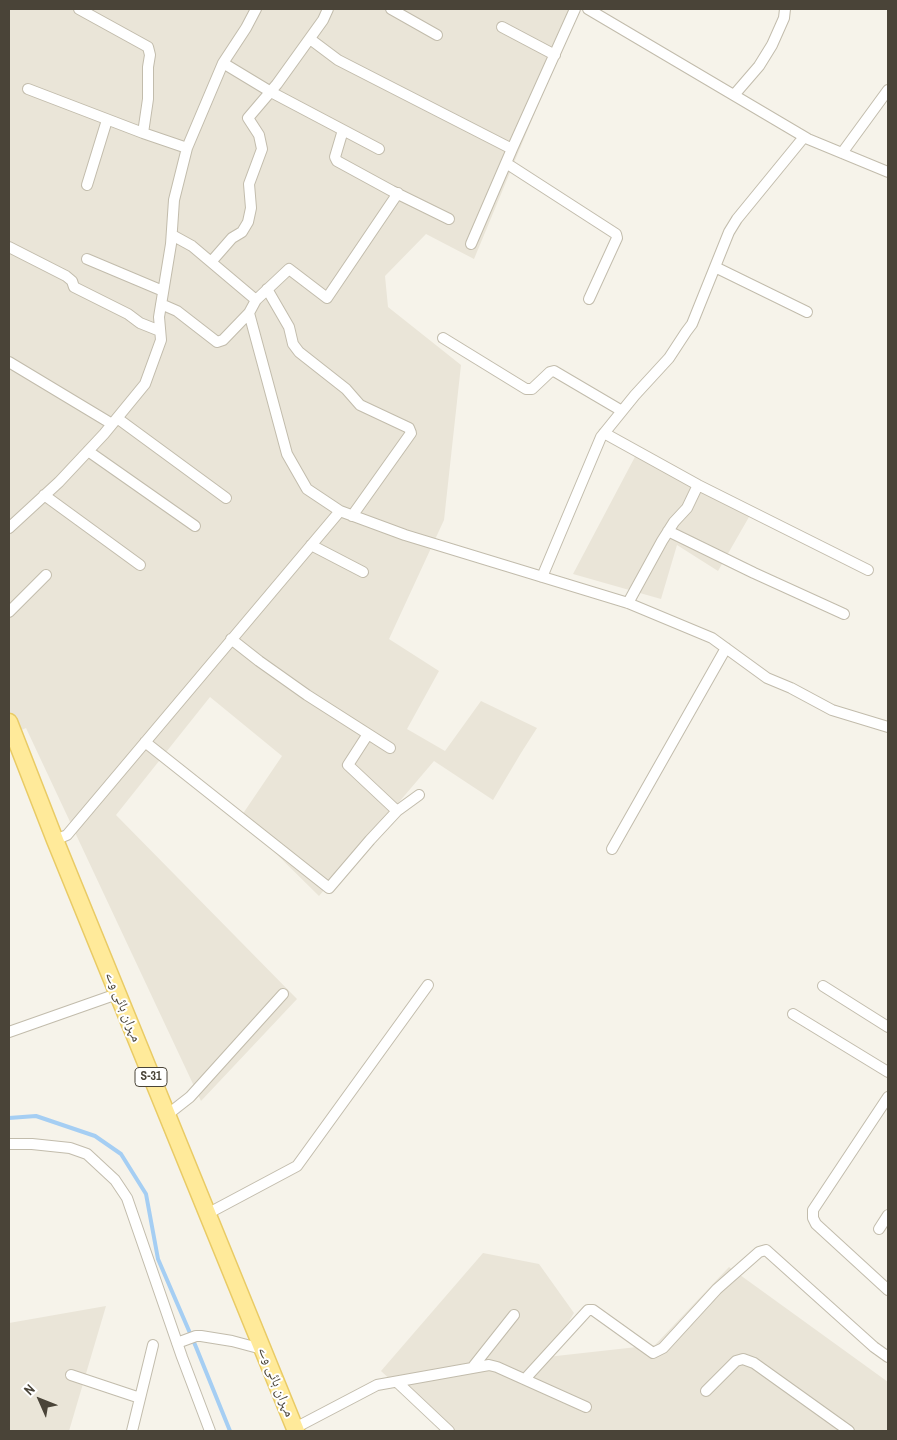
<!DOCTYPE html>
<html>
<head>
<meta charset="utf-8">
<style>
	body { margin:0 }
	#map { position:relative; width:897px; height:1440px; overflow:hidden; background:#f6f3ea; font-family:"Archivo Narrow",sans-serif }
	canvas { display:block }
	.frame { position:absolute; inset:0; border:10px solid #4a4438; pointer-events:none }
	.north { position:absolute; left:15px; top:1375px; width:50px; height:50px; -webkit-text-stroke:4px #fff; paint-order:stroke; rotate:314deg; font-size:14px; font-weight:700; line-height:20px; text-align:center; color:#4a4438 }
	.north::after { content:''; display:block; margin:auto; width:18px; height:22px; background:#4a4438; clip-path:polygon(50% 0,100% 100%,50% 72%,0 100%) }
</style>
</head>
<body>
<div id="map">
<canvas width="897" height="1440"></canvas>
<div class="frame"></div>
<div class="north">N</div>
</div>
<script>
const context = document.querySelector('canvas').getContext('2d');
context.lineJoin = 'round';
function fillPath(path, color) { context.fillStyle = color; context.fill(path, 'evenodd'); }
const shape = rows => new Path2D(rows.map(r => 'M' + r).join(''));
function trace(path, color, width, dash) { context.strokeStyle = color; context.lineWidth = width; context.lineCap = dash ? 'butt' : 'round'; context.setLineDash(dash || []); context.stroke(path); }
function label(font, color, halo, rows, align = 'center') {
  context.font = font + ' "Archivo Narrow","Noto Naskh Arabic",sans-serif'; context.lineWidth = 4; context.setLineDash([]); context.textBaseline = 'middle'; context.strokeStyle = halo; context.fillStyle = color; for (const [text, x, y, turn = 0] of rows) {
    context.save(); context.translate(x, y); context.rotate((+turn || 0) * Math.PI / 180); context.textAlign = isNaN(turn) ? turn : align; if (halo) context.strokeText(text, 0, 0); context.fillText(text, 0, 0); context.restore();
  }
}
const residential = shape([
	[9,9,578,9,474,259,426,234,385,276,388,307,461,365,444,520,389,639,439,671,407,729,445,751,481,701,537,728,521,753,493,800,434,761,319,896,240,818,282,756,210,697,116,815,297,999,201,1101,26,728,9,736],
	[637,453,753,510,718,571,677,545,661,599,573,574],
	[483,1253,539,1264,574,1313,547,1357,655,1345,729,1267,888,1382,888,1431,446,1431,381,1371],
	[106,1306,69,1431,9,1431,9,1323]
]);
const stream = shape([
	[9,1118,36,1116,95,1136,121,1154,146,1194,158,1259,196,1347,230,1431]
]);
const minor = shape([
	[79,9,148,47,150,55,148,67,148,99,143,133],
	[391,9,437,35],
	[588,9,808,139,888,172],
	[502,27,555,55],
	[310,39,338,60,512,149,575,9],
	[223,63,271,92,379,149],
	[28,89,143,133,187,148],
	[734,95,759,66,772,45,784,18,785,9],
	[343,130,335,157,337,161,392,191,449,219],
	[842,153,888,90],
	[506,163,616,234,617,238,589,299],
	[87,185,107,120],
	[172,235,192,246,256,300,249,313,269,387,287,454,307,489,340,511,405,535,628,603,712,638,767,678,791,688,832,710,888,727],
	[471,244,512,149],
	[9,247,66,276,72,281,74,287,128,314,140,323,160,331],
	[87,259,163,291],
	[211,262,232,238,242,232,248,222,251,208,249,184,262,149,259,135,248,118,277,84,323,20,328,9],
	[715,267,807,312],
	[267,289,289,327,293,344,299,352,346,389,360,405,409,428,411,433,352,516],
	[256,300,289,269,327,298,398,193],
	[161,304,177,311,217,342,223,340,249,313],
	[443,338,526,389,532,389,550,372,554,371,622,411],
	[9,362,112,424],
	[117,418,226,498],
	[604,433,698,485,868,570],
	[88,451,195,526],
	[44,495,140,565],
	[9,528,59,482,104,434,145,384,161,340,159,317,171,244,174,200,187,148,223,63,246,28,256,9],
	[668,531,754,573,844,614],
	[311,545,363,572],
	[542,577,601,437,635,395,669,358,686,332,692,324,729,232,737,219,804,137],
	[628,603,662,541,674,522,687,508,698,485],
	[9,612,46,575],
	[231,639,259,661,307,695,390,748],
	[368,734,348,765,397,811],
	[145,742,329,888,370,840,397,811,419,795],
	[55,840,67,835,340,511],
	[612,849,726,648],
	[823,986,888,1027],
	[793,1014,888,1072],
	[9,1032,117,994],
	[888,1097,813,1210,813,1218,816,1224,888,1290],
	[167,1115,190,1097,283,994],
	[9,1144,32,1144,70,1148,87,1154,115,1180,127,1198,182,1357,210,1431],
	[207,1214,297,1166,428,985],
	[879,1229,888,1215],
	[177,1343,196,1336,201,1336,232,1341,262,1349],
	[472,1368,514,1315],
	[71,1375,140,1398],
	[525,1379,588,1310,593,1310,653,1353,663,1348,717,1289,759,1252,766,1250,874,1347,888,1357],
	[397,1382,449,1431],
	[706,1391,736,1361,743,1359,754,1363,849,1431],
	[295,1428,377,1385,489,1365,497,1367,586,1407],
	[132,1431,153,1345]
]);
const primary = shape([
	[9,722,55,840,296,1431]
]);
const shields = [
	[151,1077,32]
];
const shieldNames = [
	["S-31",151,1077]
];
const streetNames = [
	["مہران ہائی وے",123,1007,68],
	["مہران ہائی وے",276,1382,68]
];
fillPath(residential, '#eae5d8');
trace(stream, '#a5cef3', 4);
trace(minor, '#c2bcac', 12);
trace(primary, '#e9cb65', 19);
trace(minor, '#fff', 10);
trace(primary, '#ffea9a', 16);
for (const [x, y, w] of shields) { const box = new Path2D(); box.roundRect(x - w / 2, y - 9.5, w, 19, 4); context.fillStyle = '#fff'; context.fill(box); trace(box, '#4a4438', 1); }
label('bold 12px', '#4a4438', null, shieldNames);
label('14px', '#4a4438', '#fff', streetNames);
</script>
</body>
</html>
